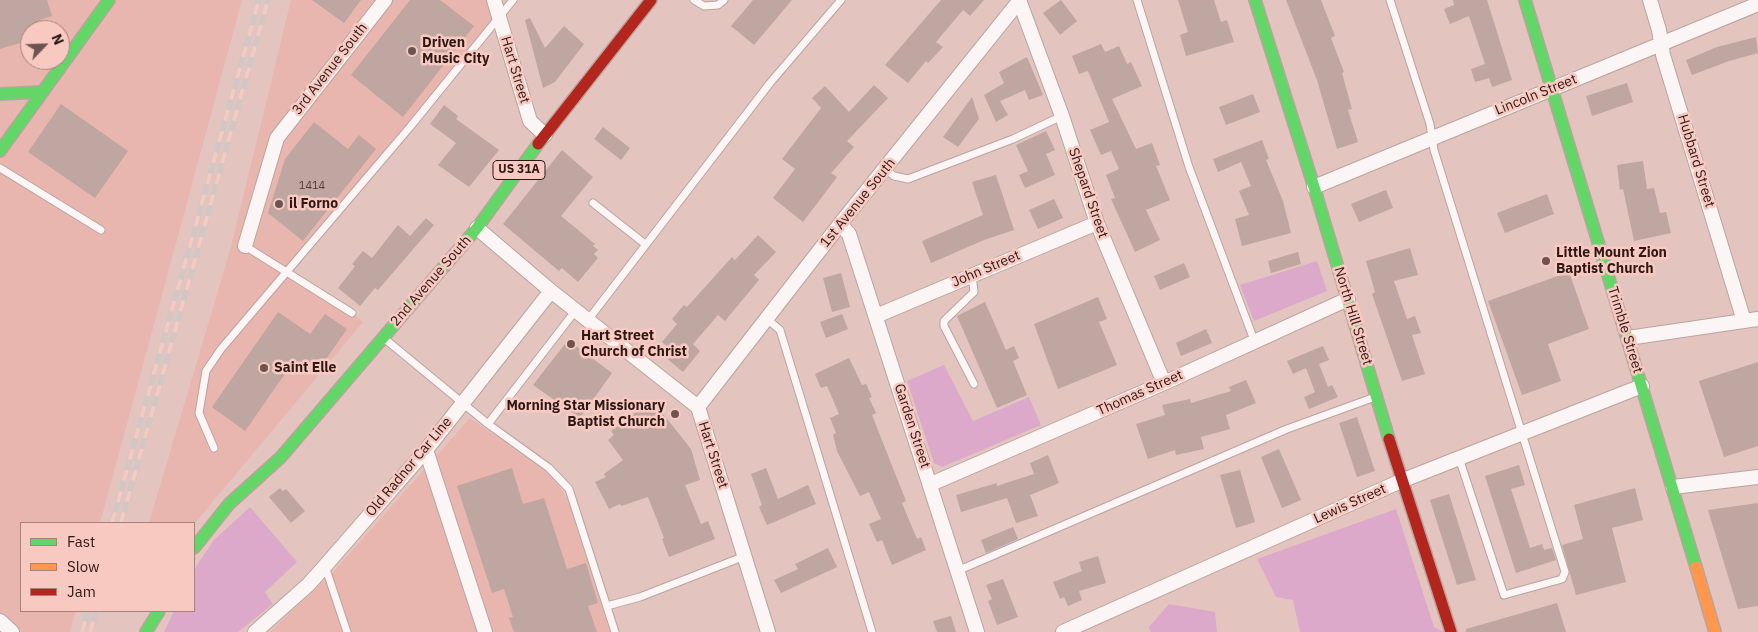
<!DOCTYPE html>
<html>
<head>
<meta charset="utf-8">
<style>
	body { margin:0 }
	#map { position:relative; width:1758px; height:632px; overflow:hidden; background:#e3c4be; font-family:"IBM Plex Sans",sans-serif }
	canvas { display:block }
	.legend { position:absolute; left:20px; top:522px; width:175px; height:90px; box-sizing:border-box; background:#f8c9c1; border:1px solid #a7827c; margin:0; padding:6px 9px; list-style:none; font-size:15px; color:#2d1815 }
	.legend li { display:flex; align-items:center; gap:10px; height:25px }
	.legend b { width:25px; border:1px solid #a7827c }
	.north { position:absolute; left:20px; top:20px; width:50px; height:50px; box-sizing:border-box; background:#f8c9c1; border:1px solid #a7827c; border-radius:50%; rotate:66deg; font-size:14px; font-weight:700; line-height:20px; text-align:center; color:#2d1815 }
	.north::after { content:''; display:block; margin:auto; width:18px; height:22px; background:#6d5450; clip-path:polygon(50% 0,100% 100%,50% 72%,0 100%) }
</style>
</head>
<body>
<div id="map">
<canvas width="1758" height="632"></canvas>
<ul class="legend">
<li><b style="height:6px;background:#63d668"></b>Fast</li>
<li><b style="height:6px;background:#ff974d"></b>Slow</li>
<li><b style="height:6px;background:#b3261e"></b>Jam</li>
</ul>
<div class="north">N</div>
</div>
<script>
const context = document.querySelector('canvas').getContext('2d');
context.lineJoin = 'round';
function fillPath(path, color) { context.fillStyle = color; context.fill(path, 'evenodd'); }
const shape = rows => new Path2D(rows.map(r => 'M' + r).join(''));
function trace(path, color, width, dash) { context.strokeStyle = color; context.lineWidth = width; context.lineCap = dash ? 'butt' : 'round'; context.setLineDash(dash || []); context.stroke(path); }
function label(font, color, halo, rows, align = 'center') {
  context.font = font + ' "IBM Plex Sans",sans-serif'; context.lineWidth = 5; context.setLineDash([]); context.textBaseline = 'middle'; context.strokeStyle = halo; context.fillStyle = color; for (const [text, x, y, turn = 0] of rows) {
    context.save(); context.translate(x, y); context.rotate((+turn || 0) * Math.PI / 180); context.textAlign = isNaN(turn) ? turn : align; if (halo) context.strokeText(text, 0, 0); context.fillText(text, 0, 0); context.restore();
  }
}
const built = shape([
	[0,0,242,0,100,523,21,523,21,611,76,611,70,632,0,632],
	[30,30,60,30,60,60,30,60],
	[291,0,494,0,499,17,287,272,352,313,363,322,194,524,149,523,231,247],
	[470,418,555,478,569,502,610,632,270,632,335,570]
]);
const green = shape([
	[1317,261,1327,291,1254,321,1240,285],
	[944,365,973,421,1029,397,1041,425,942,467,934,463,907,381],
	[250,507,297,562,265,592,273,604,238,632,164,632,174,611,194,611,194,571,197,565,214,540],
	[1396,509,1434,627,1444,632,1300,632,1293,600,1276,597,1257,559],
	[1169,604,1215,612,1217,632,1151,632,1149,627]
]);
const building = shape([
	[0,0,47,0,52,16,40,20,43,30,30,30,30,40,0,49],
	[312,0,361,0,344,23],
	[410,0,440,0,474,26,403,117,351,75],
	[753,0,792,0,754,45,731,26],
	[941,0,984,0,970,16,963,10,936,42,943,47,928,63,926,61,908,83,885,65],
	[1061,0,1077,21,1060,35,1043,13],
	[1178,0,1214,0,1221,22,1227,20,1234,42,1186,56,1180,35,1188,32],
	[1286,0,1321,0,1335,36,1331,38,1344,72,1342,73,1352,109,1348,110,1358,142,1337,149,1317,80],
	[1453,0,1487,0,1512,80,1492,87,1489,78,1475,82,1471,69,1485,64,1469,16,1450,24,1444,9,1454,5],
	[530,18,545,48,564,26,584,44,555,82,543,88,525,20],
	[1756,37,1758,53,1729,61,1692,75,1686,60,1717,47],
	[1101,44,1105,52,1119,46,1127,64,1131,62,1142,86,1112,99,1136,149,1152,143,1160,165,1156,166,1170,200,1146,210,1160,240,1135,252,1111,199,1115,198,1106,175,1119,169,1111,151,1101,155,1090,130,1109,122,1088,71,1079,74,1072,56],
	[1027,57,1043,95,1029,100,1025,90,1000,101,1008,115,996,122,984,95,1004,83,999,72],
	[1627,83,1633,102,1592,116,1586,96],
	[874,85,888,98,847,141,854,147,831,173,837,177,803,222,773,198,795,169,782,159,821,108,812,98,825,86,849,112],
	[1253,94,1260,112,1226,125,1219,107],
	[972,97,979,119,958,147,943,137],
	[61,104,128,151,95,198,28,152],
	[444,105,458,116,456,119,499,150,469,187,438,165,456,143,430,124],
	[314,122,348,149,359,135,376,149,303,241,268,213,285,159],
	[603,127,630,148,621,160,594,139],
	[1046,131,1055,150,1046,154,1055,175,1025,188,1019,175,1028,171,1016,145],
	[1262,140,1269,159,1266,160,1283,201,1291,233,1242,246,1235,219,1249,215,1239,191,1251,186,1241,162,1218,172,1213,159],
	[562,150,593,177,561,216,595,244,593,246,598,250,594,254,598,258,578,282,562,268,559,271,503,224],
	[1643,161,1647,189,1654,188,1660,213,1666,212,1671,233,1634,241,1623,189,1620,190,1617,165],
	[996,175,1014,230,984,240,931,263,922,241,983,215,972,182],
	[1386,190,1393,208,1359,222,1351,204],
	[1547,194,1554,214,1505,233,1497,213],
	[1054,199,1063,218,1038,229,1029,210],
	[426,218,434,225,378,290,375,288,360,306,338,288,353,269,355,266,352,264,363,251,372,258,398,225,410,236],
	[758,235,776,252,754,275,759,280,725,321,718,315,693,344,700,351,683,372,665,357,671,350,662,342,677,324,672,319,684,305,687,307,732,257,735,260],
	[1410,248,1418,275,1394,281,1407,319,1415,316,1421,333,1412,335,1425,374,1402,381,1372,294,1375,292,1366,261],
	[1298,252,1301,264,1271,273,1268,261],
	[1184,263,1190,277,1160,290,1154,276],
	[1569,272,1589,329,1548,344,1561,381,1522,395,1488,301],
	[841,273,850,307,832,312,823,278],
	[1098,297,1107,319,1099,322,1117,365,1058,389,1034,324],
	[985,302,1006,350,1014,346,1019,358,1013,361,1027,395,997,408,957,316],
	[278,312,310,334,325,314,347,329,315,375,294,361,245,431,212,407],
	[842,314,848,329,826,338,820,322],
	[1206,329,1212,343,1181,356,1176,343],
	[568,340,612,373,580,418,533,385],
	[1323,346,1329,360,1319,364,1328,387,1332,385,1338,397,1309,409,1304,397,1315,392,1306,368,1293,374,1287,361],
	[849,358,862,385,866,384,872,397,869,398,876,413,872,415,906,501,902,503,917,539,921,537,926,550,892,565,882,540,877,542,869,524,881,519,869,492,860,496,837,451,833,435,836,433,830,418,839,414,827,386,821,388,815,374],
	[1758,362,1758,446,1724,457,1699,381],
	[1246,380,1256,403,1226,415,1230,429,1201,437,1204,449,1176,455,1175,450,1148,459,1136,424,1165,415,1162,405,1190,399,1191,403,1231,391,1229,387],
	[652,400,691,449,700,480,685,485,701,524,708,521,715,539,669,557,662,539,664,538,648,497,621,506,620,504,609,509,595,482,606,477,604,474,623,460,608,440,614,435,611,431],
	[1357,417,1375,471,1357,477,1339,423],
	[1279,449,1301,500,1282,508,1261,457],
	[1048,455,1059,483,1030,495,1038,516,1016,523,1007,498,961,512,956,495,997,483,997,486,1034,474,1030,463],
	[1519,465,1525,485,1511,489,1530,548,1542,544,1544,550,1552,548,1556,560,1516,573,1485,476],
	[512,468,523,504,544,498,567,569,586,563,598,603,588,606,597,632,514,632,509,618,513,617,504,589,492,593,457,486],
	[766,468,778,499,808,485,816,504,767,525,759,507,762,505,751,474],
	[1240,470,1255,522,1236,528,1220,475],
	[280,488,283,491,286,489,305,511,291,523,269,497],
	[1635,488,1643,520,1612,528,1626,582,1576,595,1562,545,1583,539,1574,505],
	[1449,494,1476,580,1457,585,1430,500],
	[1758,503,1758,606,1738,609,1708,510],
	[1013,527,1018,539,986,553,981,540],
	[828,548,837,567,781,593,774,580,798,569,795,564],
	[1098,556,1106,583,1079,591,1082,600,1068,606,1064,597,1060,599,1053,582,1082,571,1079,562],
	[1003,579,1018,617,997,625,988,601,992,599,986,585],
	[1557,603,1566,632,1466,632,1466,629],
	[951,616,956,632,937,632,933,621]
]);
const lane = shape([
	[694,0,704,6,718,5,724,0],
	[1137,0,1189,167,1254,340],
	[1390,0,1430,124,1434,150,1565,572,1562,579,1504,595,1459,458],
	[0,168,101,230],
	[885,169,894,176,908,179,1013,139,1062,116],
	[593,203,645,244],
	[245,246,352,313],
	[972,275,974,292,944,321,944,326,974,384],
	[767,319,780,330,872,632],
	[588,320,770,83,841,0],
	[385,339,488,424,549,468,569,489,615,632],
	[488,424,576,310],
	[214,448,199,413,206,371,221,349,410,127,513,0],
	[325,566,347,632],
	[957,571,1287,429,1375,397],
	[607,606,640,597,745,556]
]);
const street = shape([
	[494,0,530,121,545,135],
	[1019,0,1062,116,1097,223,1164,383],
	[1650,0,1659,30,1663,55,1744,321],
	[1314,187,1758,4],
	[840,224,849,234,977,632],
	[477,228,551,291,698,407,768,632],
	[245,246,277,138,385,0],
	[876,316,1097,223],
	[1628,338,1758,319],
	[698,407,840,224,1020,0],
	[426,450,485,632],
	[931,484,1164,383,1348,299],
	[1673,487,1758,477],
	[0,621,12,632],
	[255,632,308,585,325,566,426,450,551,291],
	[1063,632,1401,481,1642,386]
]);
const fast = shape([
	[1255,0,1314,187,1389,439],
	[1525,0,1696,567],
	[0,94,40,92],
	[0,151,109,0],
	[194,548,229,504,281,457,477,228,538,144],
	[146,632,159,611]
]);
const slow = shape([
	[1696,567,1715,632]
]);
const jam = shape([
	[538,144,651,0],
	[1389,439,1451,632]
]);
const rail = shape([
	[112,523,259,0],
	[121,523,268,0],
	[82,632,88,611],
	[90,632,96,611]
]);
const markers = [
	[412,51,5,"#6d5450"],
	[279,204,5,"#6d5450"],
	[1546,261,5,"#6d5450"],
	[571,344,5,"#6d5450"],
	[264,368,5,"#6d5450"],
	[675,414,5,"#6d5450"]
];
const numberNames = [
	["1414",312,186]
];
const shields = [
	[519,170,52]
];
const shieldNames = [
	["US 31A",519,170]
];
const poiNames = [
	["Driven",422,43],
	["Music City",422,59],
	["il Forno",289,204],
	["Little Mount Zion",1556,253],
	["Baptist Church",1556,269],
	["Hart Street",581,336],
	["Church of Christ",581,352],
	["Saint Elle",274,368],
	["Morning Star Missionary",665,406,"right"],
	["Baptist Church",665,422,"right"]
];
const streetNames = [
	["3rd Avenue South",330,69,-52],
	["Hart Street",515,70,73],
	["Lincoln Street",1536,95,-22],
	["Hubbard Street",1696,161,73],
	["Shepard Street",1088,193,71],
	["1st Avenue South",858,203,-51],
	["John Street",986,269,-23],
	["2nd Avenue South",431,281,-49],
	["North Hill Street",1353,316,73],
	["Trimble Street",1625,330,73],
	["Thomas Street",1140,393,-24],
	["Garden Street",912,426,72],
	["Hart Street",713,455,72],
	["Old Radnor Car Line",409,467,-50],
	["Lewis Street",1350,504,-24]
];
fillPath(built, '#e8b6ae');
fillPath(green, '#dda9ca');
fillPath(building, '#bfa6a1');
trace(lane, '#bba39e', 9);
trace(street, '#bba39e', 16);
trace(fast, '#bba39e', 14);
trace(slow, '#bba39e', 14);
trace(jam, '#bba39e', 14);
trace(lane, '#fbf6f5', 7);
trace(street, '#fbf6f5', 14);
trace(fast, '#63d668', 11);
trace(slow, '#ff974d', 11);
trace(jam, '#b3261e', 11);
trace(rail, '#d0c7c6', 5.5);
trace(rail, '#f8c9c1', 4, [11]);
for (const [x, y, r, color] of markers) { const dot = new Path2D(); dot.arc(x, y, r, 0, 2 * Math.PI); context.fillStyle = color; context.fill(dot); trace(dot, '#f8c9c1', 2); }
label('11px', '#523c38', null, numberNames);
for (const [x, y, w] of shields) { const box = new Path2D(); box.roundRect(x - w / 2, y - 9.5, w, 19, 4); context.fillStyle = '#f8c9c1'; context.fill(box); trace(box, '#2d1815', 1); }
label('bold 12px', '#2d1815', null, shieldNames);
label('bold 14px', '#2d1815', '#f8c9c1', poiNames, 'left');
label('14px', '#2d1815', '#f8c9c1', streetNames);
</script>
</body>
</html>
